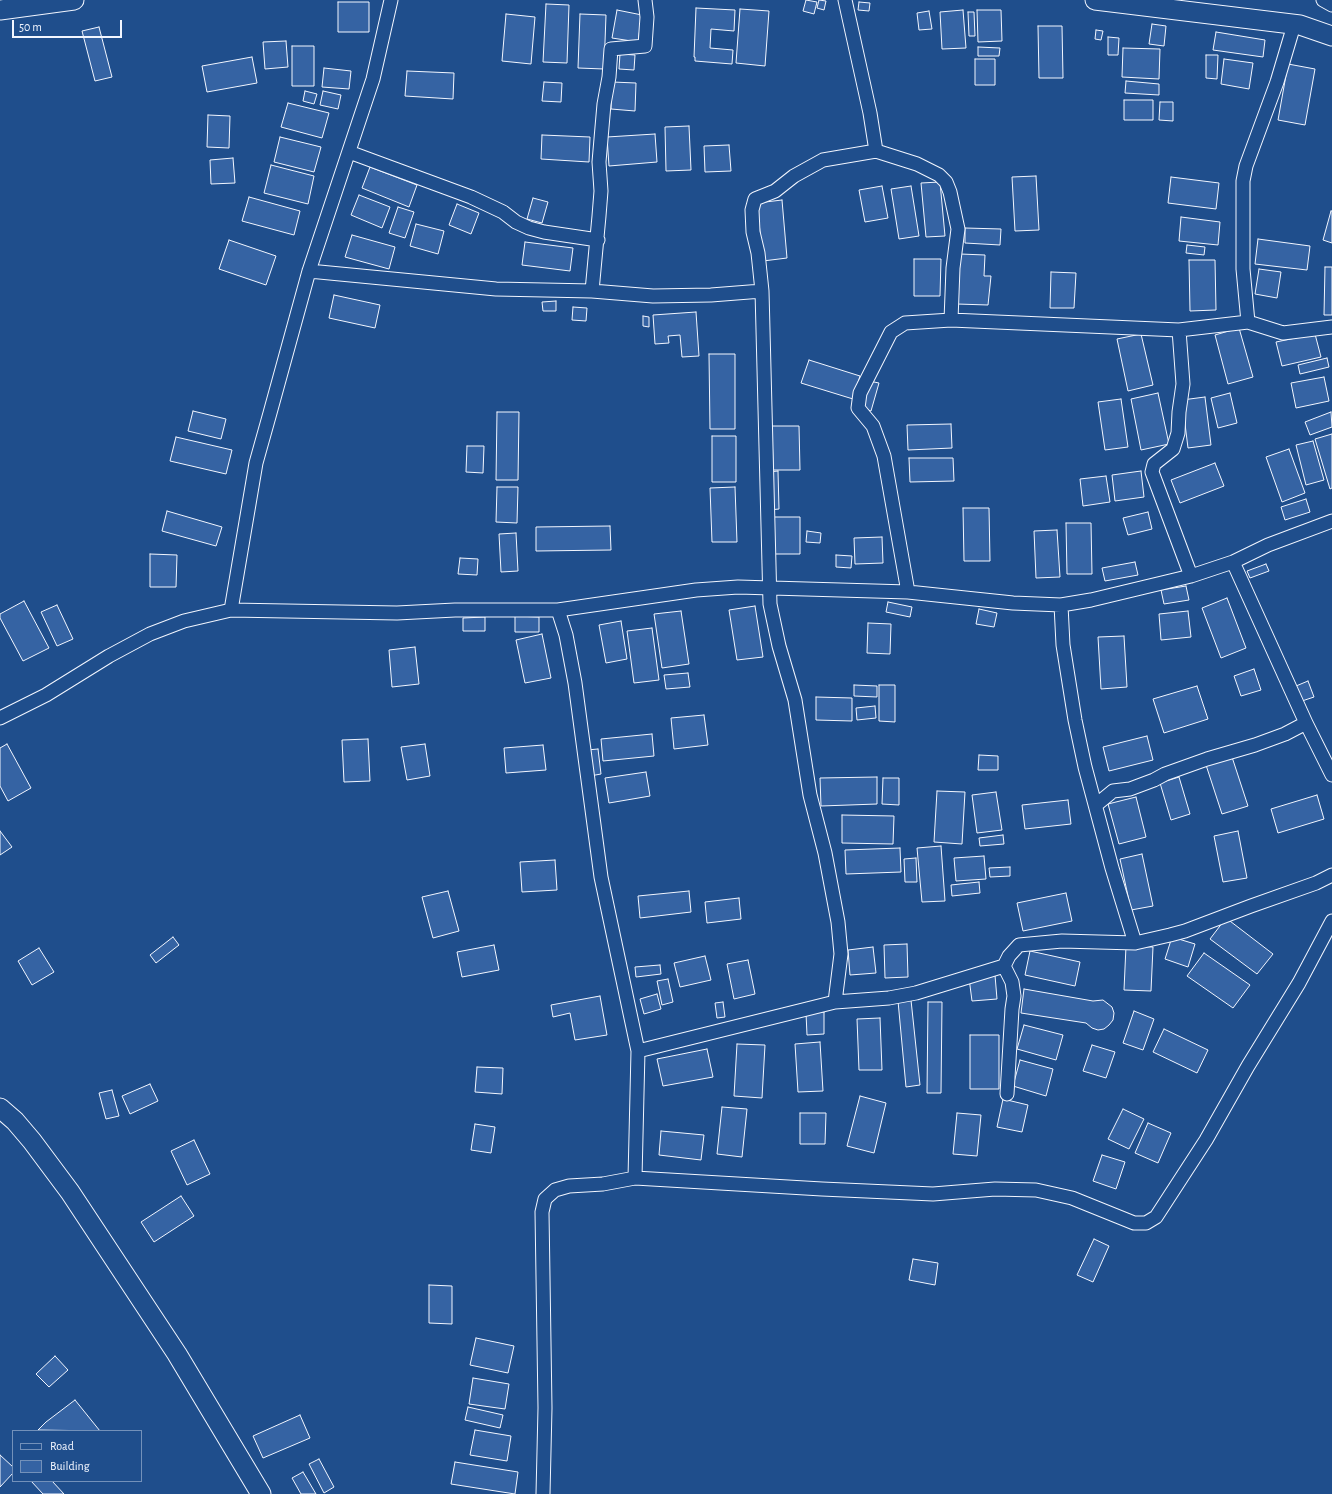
<!DOCTYPE html>
<html>
<head>
<meta charset="utf-8">
<style>
	body { margin:0 }
	#map { position:relative; width:1332px; height:1494px; overflow:hidden; background:#1f4e8c; font-family:"Alegreya Sans",sans-serif }
	canvas { display:block }
	.legend { position:absolute; left:12px; top:1430px; width:130px; height:52px; box-sizing:border-box; background:#1f4e8c; border:1px solid #7391ba; margin:0; padding:5px 7px; list-style:none; font-size:12px; color:#f2f6ff }
	.legend li { display:flex; align-items:center; gap:8px; height:20px }
	.legend b { width:20px; border:1px solid #7391ba }
	.scale { position:absolute; left:12px; top:20px; width:110px; height:18px; box-sizing:border-box; border:2px solid #f2f6ff; border-top:0; padding-left:5px; font-size:12px; line-height:14px; white-space:nowrap; color:#f2f6ff; -webkit-text-stroke:3px #1f4e8c; paint-order:stroke }
</style>
</head>
<body>
<div id="map">
<canvas width="1332" height="1494"></canvas>
<ul class="legend">
<li><b style="height:5px;background:#1f4e8c"></b>Road</li>
<li><b style="height:11px;background:#3563a3"></b>Building</li>
</ul>
<div class="scale">50 m</div>
</div>
<script>
const context = document.querySelector('canvas').getContext('2d');
context.lineJoin = 'round';
function fillPath(path, color) { context.fillStyle = color; context.fill(path, 'evenodd'); }
const shape = rows => new Path2D(rows.map(r => 'M' + r).join(''));
function trace(path, color, width, dash) { context.strokeStyle = color; context.lineWidth = width; context.lineCap = dash ? 'butt' : 'round'; context.setLineDash(dash || []); context.stroke(path); }
const building = shape([
	[806,0,817,2,814,14,803,11,806,0],
	[819,0,826,1,824,10,817,8,819,0],
	[338,2,369,2,369,32,338,32,338,2],
	[859,2,870,3,869,11,858,10,859,2],
	[546,4,569,5,567,63,543,62,546,4],
	[696,8,735,10,734,31,711,29,710,48,733,50,732,64,695,61,695,57,694,57,696,8],
	[740,9,769,11,765,66,736,63,740,9],
	[617,10,642,15,638,42,612,38,617,10],
	[963,10,966,48,942,49,940,12,963,10],
	[977,10,1001,10,1002,41,978,42,977,10],
	[929,11,932,29,919,30,917,13,929,11],
	[968,12,974,12,975,36,969,36,968,12],
	[506,14,535,17,531,64,502,61,506,14],
	[580,14,606,15,604,69,578,68,580,14],
	[1152,24,1166,26,1164,46,1149,44,1152,24],
	[1038,26,1062,26,1063,78,1039,78,1038,26],
	[99,27,112,77,95,81,82,31,99,27],
	[1096,30,1103,31,1101,40,1095,39,1096,30],
	[1216,32,1265,40,1263,57,1213,50,1216,32],
	[1108,37,1119,38,1118,55,1108,55,1108,37],
	[286,41,288,67,265,69,263,42,286,41],
	[292,46,314,46,314,86,292,86,292,46],
	[978,47,1000,48,999,56,978,56,978,47],
	[1123,48,1160,49,1159,79,1122,77,1123,48],
	[620,54,635,55,634,70,619,69,620,54],
	[1206,55,1218,55,1217,79,1206,78,1206,55],
	[252,57,257,83,207,92,202,66,252,57],
	[975,59,995,59,995,85,975,85,975,59],
	[1224,59,1253,63,1249,89,1221,84,1224,59],
	[1288,64,1315,69,1305,125,1278,120,1288,64],
	[324,68,351,71,349,89,322,87,324,68],
	[407,71,454,73,453,99,405,96,407,71],
	[1126,81,1159,84,1159,95,1125,93,1126,81],
	[544,82,562,83,561,102,542,101,544,82],
	[612,82,636,83,635,111,611,109,612,82],
	[305,91,317,94,314,104,303,101,305,91],
	[323,91,341,95,338,109,320,105,323,91],
	[1124,100,1153,100,1153,120,1124,120,1124,100],
	[1160,102,1173,102,1173,121,1159,120,1160,102],
	[288,103,329,113,322,138,281,127,288,103],
	[208,115,230,116,229,148,207,147,208,115],
	[689,126,691,170,666,171,665,127,689,126],
	[655,134,657,162,609,166,607,137,655,134],
	[542,135,590,137,589,162,541,159,542,135],
	[280,137,321,147,314,172,274,162,280,137],
	[729,145,731,171,705,172,704,146,729,145],
	[233,158,235,183,211,184,210,160,233,158],
	[271,165,314,176,308,204,264,193,271,165],
	[370,167,417,185,409,207,362,188,370,167],
	[1036,176,1039,230,1015,231,1012,177,1036,176],
	[1171,177,1219,183,1216,209,1168,203,1171,177],
	[940,182,945,236,926,237,921,183,940,182],
	[882,186,888,218,865,222,859,190,882,186],
	[911,186,919,236,899,239,891,189,911,186],
	[359,195,390,207,382,228,351,215,359,195],
	[249,197,300,211,294,235,242,221,249,197],
	[533,198,548,202,542,223,527,219,533,198],
	[782,200,787,258,763,261,757,203,782,200],
	[457,204,479,213,471,234,449,225,457,204],
	[398,207,414,212,405,238,389,233,398,207],
	[1331,211,1332,211,1332,243,1323,240,1331,211],
	[1181,217,1220,222,1218,245,1179,241,1181,217],
	[416,224,444,231,438,254,410,246,416,224],
	[965,228,1001,229,1000,245,965,243,965,228],
	[352,235,395,247,389,269,345,257,352,235],
	[1258,239,1310,246,1307,270,1255,264,1258,239],
	[229,240,276,256,266,285,219,269,229,240],
	[525,242,573,248,570,271,522,265,525,242],
	[1187,245,1205,247,1204,255,1186,253,1187,245],
	[960,254,985,255,984,276,991,276,988,305,957,304,960,254],
	[914,259,941,259,940,296,914,296,914,259],
	[1189,260,1215,260,1216,310,1190,311,1189,260],
	[1325,267,1332,267,1332,315,1324,315,1325,267],
	[1259,269,1281,272,1277,298,1255,294,1259,269],
	[1051,272,1076,273,1074,308,1050,308,1051,272],
	[334,295,380,305,375,328,329,318,334,295],
	[556,301,556,311,543,311,542,302,556,301],
	[573,307,587,308,586,321,572,320,573,307],
	[696,312,699,356,682,357,680,335,668,336,669,343,655,344,653,315,696,312],
	[643,316,649,317,649,327,643,326,643,316],
	[1239,328,1253,377,1228,384,1215,335,1239,328],
	[1141,334,1153,385,1128,391,1117,339,1141,334],
	[1315,334,1321,357,1282,366,1276,342,1315,334],
	[709,354,735,354,735,429,710,429,709,354],
	[1327,358,1329,367,1300,374,1298,365,1327,358],
	[809,360,860,376,853,399,801,383,809,360],
	[1324,377,1329,401,1296,408,1291,383,1324,377],
	[869,381,879,383,871,411,861,408,869,381],
	[1158,393,1169,444,1141,450,1131,399,1158,393],
	[1230,393,1237,423,1218,428,1211,398,1230,393],
	[1205,397,1211,445,1188,448,1182,400,1205,397],
	[1121,399,1128,447,1105,450,1098,402,1121,399],
	[193,411,226,419,221,439,188,431,193,411],
	[497,412,519,412,518,480,496,480,497,412],
	[1331,412,1332,427,1310,435,1305,422,1331,412],
	[951,424,952,448,908,450,907,425,951,424],
	[772,426,799,426,800,470,773,470,772,426],
	[1332,434,1332,488,1330,489,1315,439,1332,434],
	[712,436,736,436,736,482,712,482,712,436],
	[176,437,232,450,226,474,170,461,176,437],
	[1313,441,1324,480,1306,485,1296,445,1313,441],
	[467,446,484,446,483,473,466,472,467,446],
	[1289,449,1305,493,1282,502,1266,457,1289,449],
	[909,458,953,458,954,481,910,482,909,458],
	[1215,463,1224,486,1180,503,1171,480,1215,463],
	[778,471,779,509,769,510,768,472,778,471],
	[1141,471,1144,497,1115,501,1112,475,1141,471],
	[1106,476,1110,502,1083,506,1080,479,1106,476],
	[497,487,518,487,517,523,496,522,497,487],
	[735,487,737,542,712,542,710,488,735,487],
	[1306,499,1310,512,1285,520,1281,507,1306,499],
	[963,508,989,508,990,561,964,561,963,508],
	[167,511,222,527,216,546,162,531,167,511],
	[1148,512,1152,529,1128,535,1123,518,1148,512],
	[774,517,800,517,800,554,775,554,774,517],
	[1066,523,1091,523,1092,574,1067,574,1066,523],
	[610,526,611,550,536,551,536,527,610,526],
	[1057,530,1060,577,1036,578,1034,531,1057,530],
	[807,531,821,533,820,543,806,542,807,531],
	[516,533,518,571,501,572,499,534,516,533],
	[882,537,883,563,855,564,854,538,882,537],
	[150,554,177,555,176,587,150,587,150,554],
	[836,555,852,556,851,568,836,567,836,555],
	[460,558,478,559,477,575,458,574,460,558],
	[1135,562,1138,575,1105,581,1102,568,1135,562],
	[1266,564,1269,571,1250,578,1247,571,1266,564],
	[1186,586,1189,600,1164,604,1161,590,1186,586],
	[1227,598,1246,648,1221,658,1202,608,1227,598],
	[24,601,49,648,23,661,0,618,0,614,24,601],
	[888,602,912,607,910,617,886,612,888,602],
	[57,605,73,639,57,646,41,612,57,605],
	[755,606,763,657,737,660,729,610,755,606],
	[979,609,997,613,994,627,976,624,979,609],
	[681,611,689,664,662,668,654,614,681,611],
	[1188,611,1191,637,1161,640,1159,614,1188,611],
	[515,616,539,617,539,632,515,632,515,616],
	[485,617,485,631,463,631,463,618,485,617],
	[621,621,627,659,606,663,599,625,621,621],
	[868,623,891,624,890,654,867,653,868,623],
	[652,628,659,680,634,683,627,631,652,628],
	[542,634,551,678,525,683,516,640,542,634],
	[1124,636,1127,687,1101,689,1098,637,1124,636],
	[415,647,419,684,392,687,389,650,415,647],
	[1254,669,1261,690,1241,696,1234,676,1254,669],
	[688,673,690,687,666,689,664,675,688,673],
	[1308,681,1314,697,1302,701,1296,686,1308,681],
	[854,685,877,686,877,697,854,696,854,685],
	[879,685,895,685,895,722,879,721,879,685],
	[1197,686,1208,719,1164,733,1153,699,1197,686],
	[816,697,852,698,852,721,816,720,816,697],
	[875,706,876,718,857,720,856,708,875,706],
	[704,715,708,745,674,749,671,718,704,715],
	[652,734,654,756,603,761,601,739,652,734],
	[1147,736,1153,760,1109,771,1103,747,1147,736],
	[368,739,370,781,344,782,342,740,368,739],
	[7,744,31,788,8,801,0,786,0,748,7,744],
	[425,744,430,776,407,780,401,747,425,744],
	[543,745,546,770,506,773,504,748,543,745],
	[598,749,601,774,590,776,587,750,598,749],
	[979,755,998,756,998,770,978,770,979,755],
	[1232,757,1248,806,1222,814,1206,765,1232,757],
	[646,772,650,796,609,803,605,778,646,772],
	[877,777,877,804,821,806,820,778,877,777],
	[1179,777,1190,814,1171,820,1160,783,1179,777],
	[883,778,899,778,899,805,882,804,883,778],
	[937,791,965,792,962,844,934,842,937,791],
	[996,792,1002,830,977,833,972,795,996,792],
	[1317,795,1324,819,1278,833,1271,809,1317,795],
	[1136,797,1146,837,1119,844,1108,804,1136,797],
	[1068,800,1071,824,1025,829,1022,805,1068,800],
	[842,815,894,816,893,844,842,843,842,815],
	[0,831,12,847,0,855,0,831],
	[1238,831,1247,878,1223,882,1214,836,1238,831],
	[1003,835,1004,844,980,846,979,838,1003,835],
	[941,846,945,901,922,902,917,848,941,846],
	[900,848,901,872,846,874,845,850,900,848],
	[1142,854,1153,906,1131,910,1120,859,1142,854],
	[984,856,986,879,956,881,954,858,984,856],
	[916,858,917,882,905,882,904,859,916,858],
	[555,860,557,890,522,892,520,862,555,860],
	[1010,867,1010,876,990,877,989,868,1010,867],
	[979,882,980,893,952,896,951,885,979,882],
	[448,891,459,931,433,938,422,897,448,891],
	[689,891,691,912,640,918,638,896,689,891],
	[1066,893,1072,921,1023,931,1017,903,1066,893],
	[739,898,741,919,707,923,705,902,739,898],
	[1226,918,1273,954,1257,974,1210,939,1226,918],
	[173,937,179,945,156,963,150,955,173,937],
	[1172,937,1195,944,1188,967,1165,959,1172,937],
	[907,944,908,977,885,978,884,945,907,944],
	[494,945,499,970,462,977,457,952,494,945],
	[1126,946,1153,947,1151,991,1124,990,1126,946],
	[873,947,876,973,850,975,848,950,873,947],
	[39,948,54,972,32,985,18,961,39,948],
	[1030,951,1080,962,1075,986,1025,975,1030,951],
	[1204,953,1250,985,1233,1008,1187,976,1204,953],
	[705,956,711,980,680,987,674,963,705,956],
	[748,960,755,994,734,999,727,964,748,960],
	[660,965,661,974,636,977,635,967,660,965],
	[995,975,997,999,972,1001,969,978,995,975],
	[668,979,673,1002,662,1005,657,981,668,979],
	[1024,989,1093,1001,1103,1000,1112,1007,1114,1013,1113,1020,1109,1025,1104,1029,1098,1030,1092,1028,1086,1023,1021,1013,1024,989],
	[657,994,661,1009,644,1014,640,999,657,994],
	[600,996,607,1035,575,1040,570,1013,553,1017,551,1005,600,996],
	[911,1000,920,1085,906,1087,898,1001,911,1000],
	[723,1002,725,1017,717,1018,715,1003,723,1002],
	[928,1002,942,1002,941,1093,927,1093,928,1002],
	[1134,1011,1154,1019,1143,1050,1123,1043,1134,1011],
	[824,1012,824,1034,807,1035,806,1013,824,1012],
	[880,1018,882,1070,859,1070,857,1019,880,1018],
	[1024,1025,1063,1035,1056,1060,1017,1049,1024,1025],
	[1164,1029,1208,1050,1197,1073,1153,1052,1164,1029],
	[970,1035,999,1035,999,1089,970,1089,970,1035],
	[820,1042,823,1091,798,1092,795,1044,820,1042],
	[737,1044,765,1045,762,1098,734,1096,737,1044],
	[1092,1045,1115,1052,1106,1078,1083,1071,1092,1045],
	[707,1049,713,1077,663,1086,657,1059,707,1049],
	[1020,1060,1053,1069,1046,1096,1013,1086,1020,1060],
	[477,1067,503,1068,502,1094,475,1092,477,1067],
	[150,1084,158,1101,130,1114,122,1096,150,1084],
	[112,1090,119,1116,106,1119,99,1093,112,1090],
	[860,1096,886,1103,874,1153,847,1146,860,1096],
	[1003,1099,1028,1105,1022,1132,997,1127,1003,1099],
	[722,1107,747,1109,742,1157,717,1154,722,1107],
	[1123,1109,1144,1119,1129,1149,1108,1139,1123,1109],
	[800,1113,826,1113,825,1144,800,1144,800,1113],
	[957,1113,981,1115,977,1156,953,1154,957,1113],
	[1148,1123,1171,1133,1158,1163,1135,1153,1148,1123],
	[475,1124,495,1127,491,1153,471,1150,475,1124],
	[661,1131,704,1135,701,1160,659,1155,661,1131],
	[194,1140,210,1174,187,1185,171,1151,194,1140],
	[1102,1155,1125,1162,1116,1189,1093,1181,1102,1155],
	[181,1196,194,1216,154,1242,141,1222,181,1196],
	[1094,1239,1109,1246,1093,1282,1077,1275,1094,1239],
	[913,1259,938,1263,935,1285,909,1280,913,1259],
	[429,1285,452,1286,452,1324,429,1323,429,1285],
	[476,1338,514,1346,508,1373,470,1365,476,1338],
	[55,1356,68,1370,49,1387,36,1374,55,1356],
	[473,1378,509,1384,505,1409,469,1404,473,1378],
	[75,1400,100,1431,38,1430,46,1422,75,1400],
	[468,1407,503,1415,500,1428,465,1420,468,1407],
	[300,1415,310,1438,263,1458,253,1436,300,1415],
	[475,1430,511,1436,507,1461,470,1455,475,1430],
	[0,1455,13,1467,13,1473,0,1487,0,1455],
	[319,1459,334,1487,324,1493,309,1464,319,1459],
	[455,1462,518,1472,515,1494,451,1484,455,1462],
	[303,1472,316,1494,301,1494,292,1478,303,1472],
	[31,1481,52,1481,64,1494,43,1494,31,1481]
]);
const street = shape([
	[845,0,870,113,876,151],
	[1323,0,1332,5],
	[349,152,471,197,503,212,516,222,529,228,544,232,598,240],
	[309,271,496,289,592,291,653,296,711,295,762,291],
	[592,291,599,216,601,191,599,162,604,104,609,77,611,49,645,46,647,17,645,0],
	[1248,322,1243,269,1243,181,1246,166,1277,82,1294,25],
	[1179,330,1183,384,1179,412,1178,433,1173,449,1154,464,1152,472,1191,576],
	[1233,562,1306,723,1332,775],
	[908,592,884,456,873,426,858,408,860,393,891,332,905,323,951,320,1179,330,1248,322,1283,333,1332,327],
	[1061,605,1063,645,1075,720,1085,767,1112,868,1135,943],
	[231,610,256,463,270,413,309,271,373,79,391,0],
	[558,610,566,635,575,683,601,877,638,1051,635,1178],
	[0,718,46,695,109,656,150,634,184,621,231,610,397,613,455,610,558,610,696,590,738,587,908,592,1013,603,1061,605,1091,600,1191,576,1233,562,1268,545,1332,521],
	[1096,805,1113,791,1130,789,1154,780,1165,774,1207,759,1255,745,1285,734,1306,723],
	[1004,966,1012,982,1014,996,1012,1009,1007,1094],
	[835,1002,841,954,838,922,825,853,810,795,795,700,779,646,770,604,762,291,758,253,753,232,752,210,755,199,775,191,794,176,823,160,876,151,917,164,939,175,946,182,950,192,958,229,953,268,951,320],
	[638,1051,835,1002,889,998,916,993,1004,966,1009,956,1019,945,1062,941,1135,943,1170,935,1185,931,1251,906,1316,883,1332,875],
	[543,1494,545,1408,542,1212,545,1199,555,1190,569,1186,603,1184,635,1178,822,1189,933,1194,995,1189,1036,1190,1072,1198,1134,1223,1146,1223,1156,1217,1206,1140,1248,1066,1299,983,1332,921]
]);
const secondary = shape([
	[1095,0,1300,25,1332,36],
	[0,10,74,0],
	[0,1108,15,1121,32,1141,70,1192,177,1354,261,1494]
]);
fillPath(building, '#3563a3');
trace(building, '#f2f6ff', 1);
trace(street, '#f2f6ff', 15);
trace(secondary, '#f2f6ff', 21);
trace(street, '#1f4e8c', 13);
trace(secondary, '#1f4e8c', 19);
</script>
</body>
</html>
